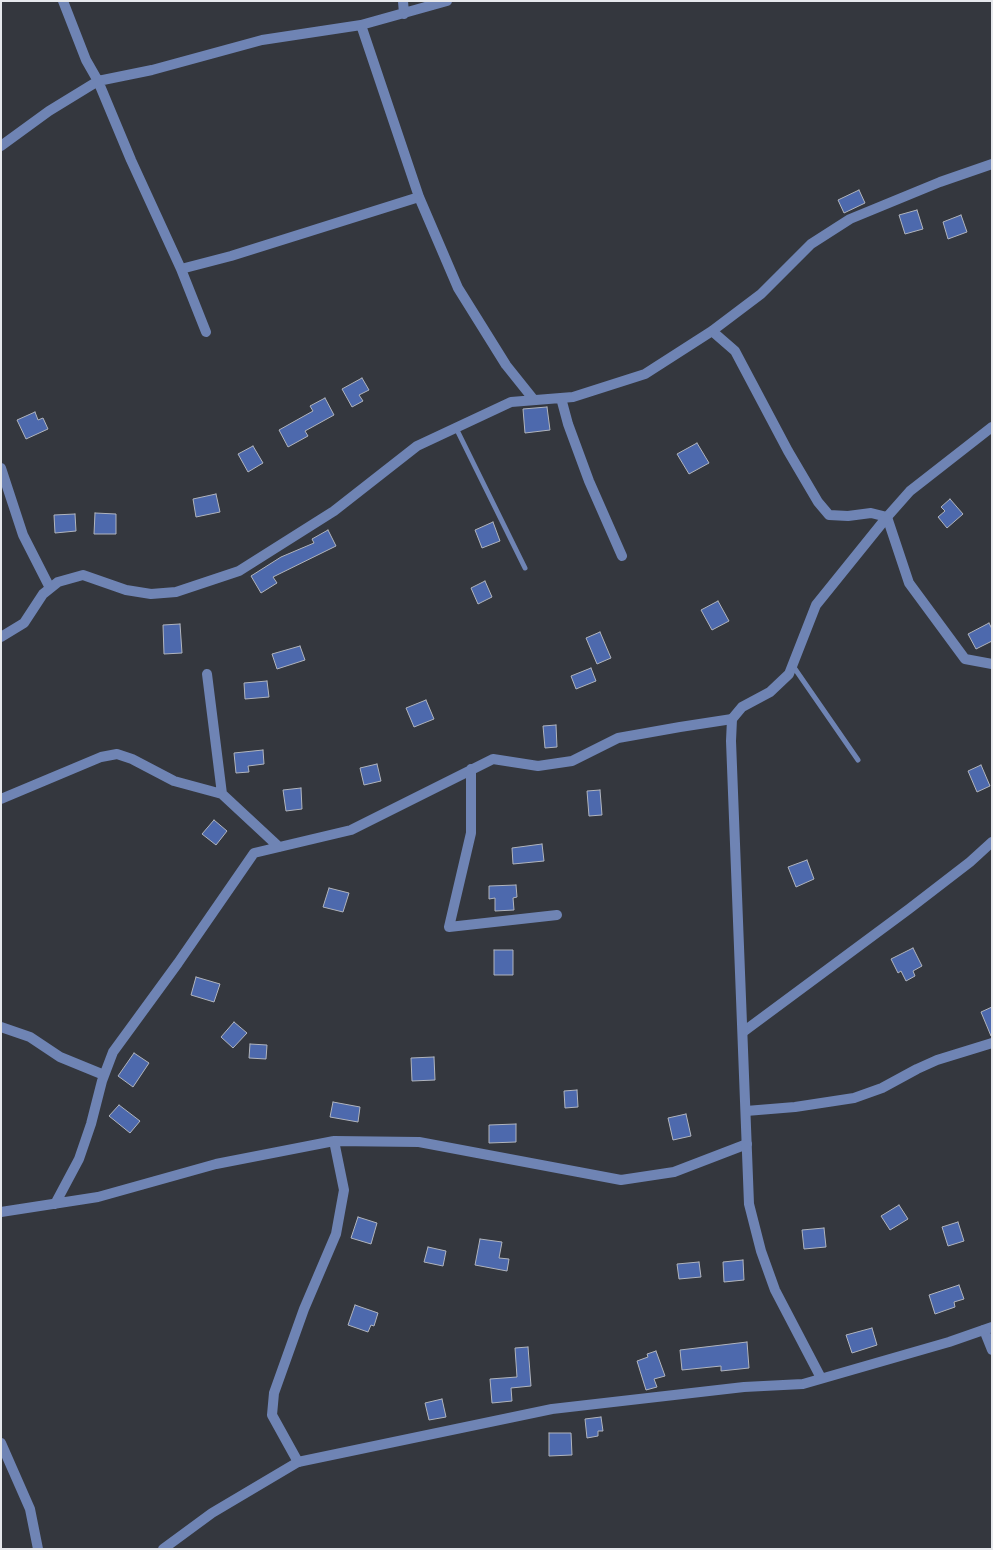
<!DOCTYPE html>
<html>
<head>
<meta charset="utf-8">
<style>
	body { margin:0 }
	#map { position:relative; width:993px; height:1550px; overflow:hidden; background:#34373e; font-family:Manrope,sans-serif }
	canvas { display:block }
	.frame { position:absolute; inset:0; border:2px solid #e6e8ec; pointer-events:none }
</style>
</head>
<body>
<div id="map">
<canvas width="993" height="1550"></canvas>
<div class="frame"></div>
</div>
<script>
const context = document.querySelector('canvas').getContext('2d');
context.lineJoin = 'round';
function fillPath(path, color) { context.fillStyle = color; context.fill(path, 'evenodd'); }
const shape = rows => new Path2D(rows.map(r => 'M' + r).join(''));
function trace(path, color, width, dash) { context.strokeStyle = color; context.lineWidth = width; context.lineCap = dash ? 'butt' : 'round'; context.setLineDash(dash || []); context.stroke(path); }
const building = shape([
	[859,190,865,203,844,213,838,200,859,190],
	[917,210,923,229,905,234,899,215,917,210],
	[961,215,967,232,948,239,943,222,961,215],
	[362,378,369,390,359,395,363,401,352,407,342,389,362,378],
	[325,398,334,415,305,431,308,436,288,447,279,430,313,411,310,406,325,398],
	[547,407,550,430,525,433,523,409,547,407],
	[35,412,38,420,43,418,48,429,26,439,17,420,35,412],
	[697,443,709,463,689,474,677,454,697,443],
	[253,446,263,463,248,472,238,454,253,446],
	[216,494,220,512,196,517,193,499,216,494],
	[950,499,963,514,947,528,938,517,945,511,941,507,950,499],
	[95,513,116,514,116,534,94,534,95,513],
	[75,514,76,531,55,533,54,515,75,514],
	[493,522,500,541,482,548,475,530,493,522],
	[328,530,336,546,273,577,277,583,261,593,251,576,281,557,314,543,312,539,328,530],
	[485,581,492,597,478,604,471,588,485,581],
	[718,601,729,621,712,630,701,610,718,601],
	[989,623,992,629,992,641,976,649,968,634,989,623],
	[180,624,182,653,164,654,163,625,180,624],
	[600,632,611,658,597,664,586,638,600,632],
	[300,646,305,660,277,669,272,654,300,646],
	[591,668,596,681,576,689,571,676,591,668],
	[267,681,269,697,245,699,244,683,267,681],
	[426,700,434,719,414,727,406,708,426,700],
	[556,725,557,747,545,748,543,726,556,725],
	[263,750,264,764,248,766,249,772,236,773,234,753,263,750],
	[377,764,381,781,364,785,360,768,377,764],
	[981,765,990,786,977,792,968,771,981,765],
	[301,788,302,809,286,811,283,790,301,788],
	[600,790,602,815,589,816,587,791,600,790],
	[214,820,227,831,216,845,202,834,214,820],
	[542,844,544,861,513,864,512,848,542,844],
	[807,860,814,879,796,887,788,867,807,860],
	[516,885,517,897,513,898,514,910,495,911,495,898,489,899,489,886,516,885],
	[329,888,349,893,343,912,323,907,329,888],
	[913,948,922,966,913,971,915,976,906,981,901,971,898,973,891,959,913,948],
	[494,950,513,950,513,975,494,975,494,950],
	[196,977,220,984,214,1002,191,995,196,977],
	[992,1007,992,1036,991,1036,981,1012,992,1007],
	[234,1022,247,1033,233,1048,221,1037,234,1022],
	[250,1044,267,1045,266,1059,249,1058,250,1044],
	[134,1053,149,1063,133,1087,118,1076,134,1053],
	[434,1057,435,1080,412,1081,411,1058,434,1057],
	[577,1090,578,1107,565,1108,564,1091,577,1090],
	[333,1102,360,1107,358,1122,330,1117,333,1102],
	[119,1105,140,1121,130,1133,109,1116,119,1105],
	[686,1114,691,1136,673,1140,668,1118,686,1114],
	[516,1124,516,1142,489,1143,489,1125,516,1124],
	[899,1205,908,1219,890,1230,881,1216,899,1205],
	[358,1217,377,1223,371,1244,351,1238,358,1217],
	[958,1222,964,1241,948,1246,942,1227,958,1222],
	[824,1228,826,1247,804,1249,802,1230,824,1228],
	[480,1239,502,1242,499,1258,509,1259,507,1271,475,1265,480,1239],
	[428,1247,446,1251,443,1266,424,1262,428,1247],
	[743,1260,744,1280,724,1282,723,1262,743,1260],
	[699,1262,701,1277,679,1279,677,1264,699,1262],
	[959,1285,964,1299,954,1302,955,1307,935,1314,929,1295,959,1285],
	[355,1305,378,1313,374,1326,371,1325,368,1332,348,1325,355,1305],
	[872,1328,877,1345,852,1353,846,1335,872,1328],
	[747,1342,749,1368,721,1371,721,1366,682,1370,680,1350,747,1342],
	[528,1347,531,1386,511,1388,512,1401,492,1403,490,1379,517,1377,515,1348,528,1347],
	[656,1351,665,1376,654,1379,657,1387,646,1390,637,1361,648,1357,647,1354,656,1351],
	[442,1399,446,1417,429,1420,425,1403,442,1399],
	[601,1417,603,1431,598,1431,598,1436,587,1438,585,1419,601,1417],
	[549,1433,571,1433,572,1455,549,1456,549,1433]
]);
const service = shape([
	[456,428,525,568],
	[793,666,858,760]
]);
const minor = shape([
	[63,1,86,60,98,81,152,70,262,40,361,25,419,197,458,288,506,365,534,400],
	[403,1,404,14],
	[361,25,447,1],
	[1,146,49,111,98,81,131,160,181,269,206,332],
	[181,269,231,256,419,197],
	[712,331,735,351,788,451,818,502,829,515,848,516,871,513,887,517,909,583,965,659,992,664],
	[561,398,568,424,589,481,622,556],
	[1,468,23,535,50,588],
	[1,637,24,623,43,594,58,582,83,575,126,590,151,594,176,592,239,571,334,511,417,446,511,402,573,397,645,374,712,331,761,294,811,244,850,219,940,182,992,164],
	[207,674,222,794],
	[471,769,471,833,449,927,557,915],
	[1,799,101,757,117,754,132,759,174,781,222,794,279,847],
	[1,1027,30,1037,60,1057,104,1075],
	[743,1032,909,909,970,862,992,842],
	[746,1111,795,1107,854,1098,882,1088,917,1069,937,1060,992,1043],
	[55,1204,79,1159,91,1124,102,1081,113,1052,178,963,254,853,351,830,493,759,538,766,572,761,618,738,680,727,732,719],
	[1,1212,98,1197,216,1164,334,1141,419,1142,621,1180,674,1172,747,1144],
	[984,1330,992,1350],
	[1,1443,30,1509,38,1549],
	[298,1462,272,1415,274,1393,304,1309,336,1234,344,1190,334,1141]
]);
const tertiary = shape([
	[821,1378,775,1290,761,1251,749,1204,731,741,732,719,742,707,770,692,789,674,816,605,887,517,910,491,992,427],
	[163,1549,212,1513,298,1462,552,1409,744,1387,803,1384,949,1342,992,1327]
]);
fillPath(building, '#4d69ad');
trace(building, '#b0b4bd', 1);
trace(service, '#6f84b4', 5);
trace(minor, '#6f84b4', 10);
trace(tertiary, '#6f84b4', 10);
</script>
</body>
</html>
